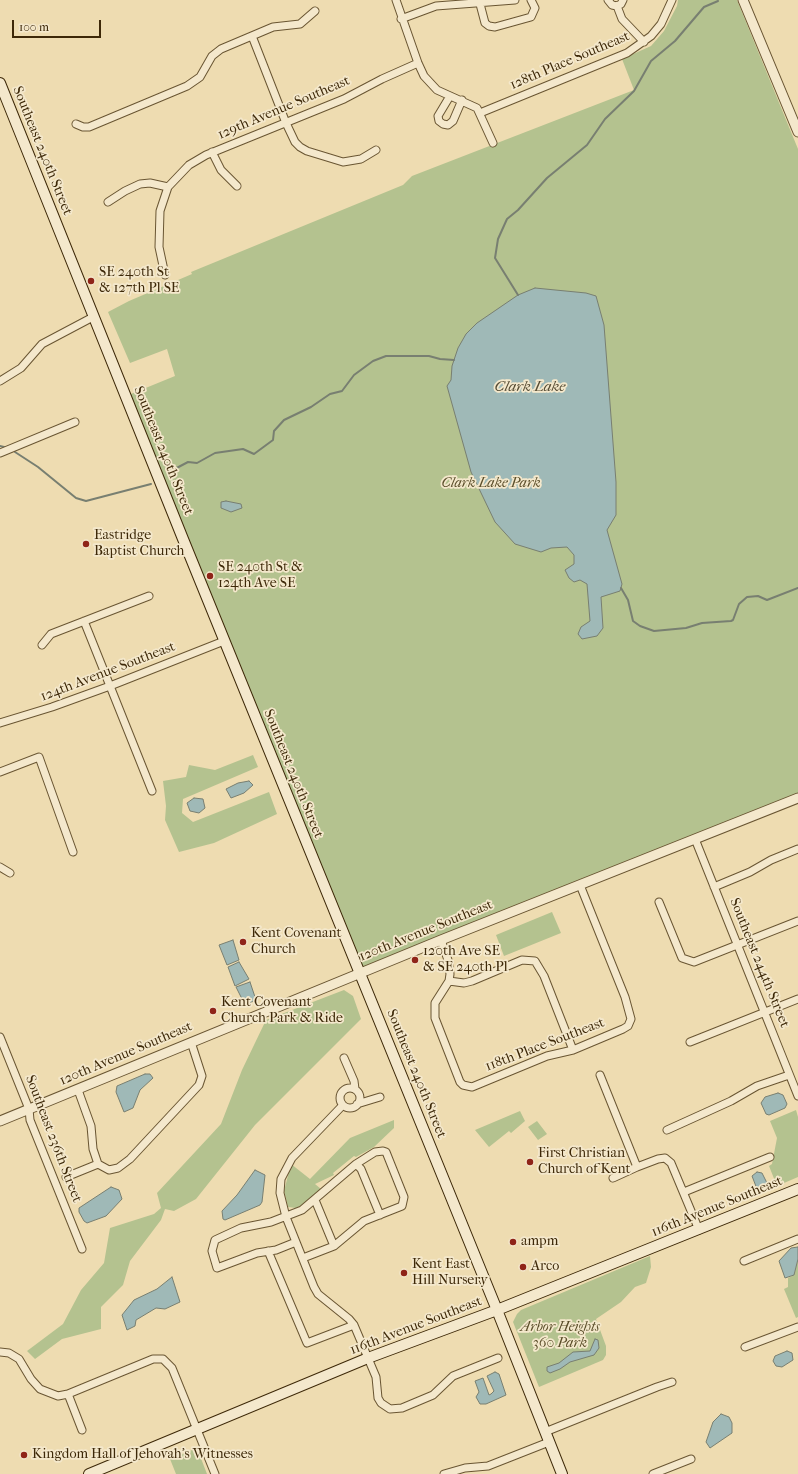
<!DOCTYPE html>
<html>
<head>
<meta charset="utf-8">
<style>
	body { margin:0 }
	#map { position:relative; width:798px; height:1474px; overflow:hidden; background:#eedcb1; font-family:"IM FELL French Canon",serif }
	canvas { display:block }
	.scale { position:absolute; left:12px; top:20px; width:89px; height:18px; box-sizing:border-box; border:2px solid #3d2808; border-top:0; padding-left:5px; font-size:12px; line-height:14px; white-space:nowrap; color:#3d2808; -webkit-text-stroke:3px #f4e8cc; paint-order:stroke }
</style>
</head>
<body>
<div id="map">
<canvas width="798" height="1474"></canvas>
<div class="scale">100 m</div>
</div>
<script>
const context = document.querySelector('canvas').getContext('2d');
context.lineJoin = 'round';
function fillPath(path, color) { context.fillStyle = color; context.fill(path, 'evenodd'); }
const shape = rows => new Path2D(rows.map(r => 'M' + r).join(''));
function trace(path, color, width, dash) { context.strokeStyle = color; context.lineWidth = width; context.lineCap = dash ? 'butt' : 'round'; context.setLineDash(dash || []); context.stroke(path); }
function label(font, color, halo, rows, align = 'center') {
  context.font = font + ' "IM FELL French Canon",serif'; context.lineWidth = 3.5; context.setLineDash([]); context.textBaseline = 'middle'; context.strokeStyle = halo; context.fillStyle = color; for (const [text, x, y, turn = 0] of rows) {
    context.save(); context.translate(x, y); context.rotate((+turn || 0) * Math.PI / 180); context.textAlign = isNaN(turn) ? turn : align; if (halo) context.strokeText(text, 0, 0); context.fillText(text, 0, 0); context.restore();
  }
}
const green = shape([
	[678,0,737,0,798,149,798,798,360,973,126,396,175,376,167,349,130,363,108,312,129,301,192,274,191,272,403,185,412,176,634,90,622,59,651,46,664,31,677,6],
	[253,755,258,767,183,799,182,813,193,822,269,792,277,814,214,843,179,852,165,820,166,806,163,781,186,777,189,765,215,770],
	[552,912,561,933,504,956,496,935],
	[344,990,353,996,361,1019,255,1125,196,1199,174,1211,165,1209,161,1220,130,1261,123,1285,101,1307,101,1329,62,1339,35,1359,27,1351,63,1324,81,1290,104,1263,110,1228,154,1214,161,1208,157,1193,221,1124,242,1070,266,1020],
	[796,1110,798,1117,798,1177,777,1186,769,1166,772,1164,777,1138,770,1121],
	[520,1111,525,1121,511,1133,509,1131,489,1147,475,1130],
	[394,1120,394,1128,374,1147,356,1157,354,1156,333,1173,334,1175,315,1184,321,1189,305,1204,296,1208,288,1207,284,1191,291,1164,310,1179,350,1138],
	[537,1121,547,1134,538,1140,528,1127],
	[650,1256,651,1267,646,1283,635,1287,621,1302,596,1319,606,1346,606,1355,603,1360,539,1387,513,1322,517,1314,521,1310],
	[798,1259,798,1317,796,1318,784,1289,788,1287,788,1278,794,1275],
	[197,1448,207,1474,176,1474,170,1459]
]);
const water = shape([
	[535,288,586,293,596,296,604,325,616,482,616,515,607,530,622,584,620,591,601,597,603,628,597,636,582,639,578,634,581,627,590,621,587,584,580,580,574,582,569,578,565,570,574,564,574,555,567,547,551,548,541,552,515,544,495,522,471,472,447,386,451,380,452,366,458,348,466,334,477,323,518,295,535,288],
	[226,501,241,504,242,508,231,512,221,508,221,502,226,501],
	[249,781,253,785,244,793,231,798,226,789,238,783,249,781],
	[194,798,203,799,205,808,199,813,190,811,187,803,194,798],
	[233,940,239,960,227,965,219,945,233,940],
	[239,962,249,979,235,986,228,967,239,962],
	[250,982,256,1000,245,1005,236,987,250,982],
	[145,1074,150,1074,153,1078,140,1090,133,1108,124,1112,116,1092,117,1086,145,1074],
	[778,1093,783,1095,787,1104,785,1108,769,1115,766,1114,761,1103,765,1097,778,1093],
	[255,1170,265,1175,262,1202,260,1205,225,1220,223,1219,222,1211,237,1195,255,1170],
	[757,1172,762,1173,767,1183,764,1189,757,1189,752,1176,757,1172],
	[111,1187,119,1190,122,1199,106,1216,87,1223,84,1221,79,1212,79,1208,111,1187],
	[798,1247,798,1259,794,1275,785,1278,779,1261,791,1248,798,1247],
	[172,1277,180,1302,165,1309,156,1308,136,1320,135,1326,127,1330,122,1315,134,1300,157,1289,172,1277],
	[595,1339,598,1340,599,1348,594,1355,570,1362,560,1369,550,1373,547,1371,547,1367,559,1363,573,1352,590,1351,595,1339],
	[787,1351,792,1353,793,1360,782,1367,776,1366,773,1361,775,1356,787,1351],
	[495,1372,499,1374,506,1395,486,1404,480,1404,476,1397,479,1392,475,1381,483,1378,489,1395,491,1394,494,1391,487,1376,495,1372],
	[721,1414,729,1417,732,1423,732,1433,710,1448,706,1442,713,1422,721,1414]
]);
const stream = shape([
	[518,295,495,258,498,239,507,219,518,210,547,178,587,145,605,119,634,91,651,61,675,41,704,7,718,1],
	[0,446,4,447],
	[15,452,38,467,76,498,86,501,151,484],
	[171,471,188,462,197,463,215,453,243,449,254,454,273,440,274,431,284,420,311,407,330,394,342,391,354,375,373,361,386,356,429,356,440,359,454,360],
	[621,588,628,600,633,621,640,626,654,631,686,628,702,623,731,621,733,620,739,604,747,597,758,596,767,600,798,588]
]);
const minor = shape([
	[396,0,418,63,424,76,437,90,477,108,493,143],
	[608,0,612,5,617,6,621,4,623,0],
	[480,4,485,23,489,26,495,27,531,17,535,8,531,0],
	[617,6,622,19,644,42],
	[401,19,436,6,515,0],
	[252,36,286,123,295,142,300,147,307,151,343,162,361,159,376,150],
	[450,96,438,116,439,121,443,124,448,125,453,121,462,100],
	[480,113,627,53,651,36,661,24,672,0],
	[76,124,83,127,89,127,187,86,200,77,212,56,221,49,273,27,300,24,315,11],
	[212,152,221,170,237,186],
	[108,202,125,191,140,184,150,183,168,187],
	[165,275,159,247,160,211,168,187,189,165,206,155,344,99,382,79,418,63],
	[0,381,21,368,42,344,93,317],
	[0,453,75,422],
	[84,621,152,791],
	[42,645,51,634,149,596],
	[0,723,52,707,110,686,224,641],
	[0,772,39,757,73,852],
	[695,839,798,1096],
	[0,867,10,873],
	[714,887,750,872,771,860,798,849],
	[659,902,682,958,694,962,798,921],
	[441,940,448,960,450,974,449,981,435,1003,435,1018,460,1082,463,1085,472,1087,547,1056,573,1050,623,1029,628,1026,631,1019,625,997,580,885],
	[449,981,464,983,472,981,522,960,535,961,544,976,573,1050],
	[0,1037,29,1109,30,1120,82,1249],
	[690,1042,798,999],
	[344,1058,354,1081,355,1089],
	[600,1075,637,1167],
	'340 1098a10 10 0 1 1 20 0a10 10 0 1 1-20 0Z',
	[78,1090,91,1126,93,1149,98,1164,109,1170,118,1168,130,1159,199,1085,202,1076,191,1042],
	[357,1104,380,1097],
	[343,1105,292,1158,281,1179,280,1193,286,1217,314,1287,318,1294,349,1319,354,1325,376,1377,378,1398,381,1403,390,1409,402,1408,433,1395,453,1376,498,1358],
	[667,1130,731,1101,757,1086,789,1075],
	[356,1164,361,1169,380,1215],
	[66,1177,98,1164],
	[613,1178,637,1167,658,1159,665,1158,671,1163,699,1230],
	[684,1192,770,1157],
	[315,1200,334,1246],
	[296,1242,276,1250,257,1253,217,1268,212,1251,215,1240,241,1228,271,1222,302,1210,356,1164,375,1152,383,1151,386,1152,404,1197,402,1206,364,1221,334,1246,303,1258],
	[268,1251,307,1343,354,1325],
	[744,1261,798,1239],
	[745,1347,798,1327],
	[0,1352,9,1353,19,1359,31,1379,40,1389,58,1396,68,1394,153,1359,163,1359,172,1368,215,1474],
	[68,1394,82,1430],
	[545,1432,657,1387,672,1382],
	[444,1474,465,1468,488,1466,549,1442],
	[653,1474,691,1459]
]);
const tertiary = shape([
	[743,0,798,132],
	[0,1121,441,940,798,798]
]);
const secondary = shape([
	[0,83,183,539,497,1310,562,1474],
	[89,1474,368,1358,497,1310,798,1189]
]);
const markers = [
	[91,281,4,"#8f2418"],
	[86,544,4,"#8f2418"],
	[210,576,4,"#8f2418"],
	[243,942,4,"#8f2418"],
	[415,960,4,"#8f2418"],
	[213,1011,4,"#8f2418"],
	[530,1162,4,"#8f2418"],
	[513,1242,4,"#8f2418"],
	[523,1267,4,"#8f2418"],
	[404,1273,4,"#8f2418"],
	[24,1455,4,"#8f2418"]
];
const streetNames = [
	["128th Place Southeast",570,61,-23],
	["129th Avenue Southeast",284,108,-23],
	["Southeast 240th Street",42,151,68],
	["Southeast 240th Street",163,451,68],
	["124th Avenue Southeast",108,672,-21],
	["Southeast 240th Street",293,774,68],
	["120th Avenue Southeast",426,931,-22],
	["Southeast 244th Street",759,963,68],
	["118th Place Southeast",545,1045,-21],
	["120th Avenue Southeast",126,1054,-23],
	["Southeast 240th Street",416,1074,68],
	["Southeast 236th Street",53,1139,69],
	["116th Avenue Southeast",717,1207,-22],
	["116th Avenue Southeast",416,1326,-21]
];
const poiNames = [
	["SE 240th St",99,273],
	["& 127th Pl SE",99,289],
	["Eastridge",94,536],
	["Baptist Church",94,552],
	["SE 240th St &",218,568],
	["124th Ave SE",218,584],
	["Kent Covenant",251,934],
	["Church",251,950],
	["120th Ave SE",423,952],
	["& SE 240th Pl",423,968],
	["Kent Covenant",221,1003],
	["Church Park & Ride",221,1019],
	["First Christian",538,1154],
	["Church of Kent",538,1170],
	["ampm",521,1242],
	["Kent East",412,1265],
	["Hill Nursery",412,1281],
	["Arco",531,1267],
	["Kingdom Hall of Jehovah's Witnesses",32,1455]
];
const parkNames = [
	["Clark Lake Park",491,484],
	["Arbor Heights",560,1328],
	["360 Park",560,1344]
];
const waterNames = [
	["Clark Lake",530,387]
];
fillPath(green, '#b4c28f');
fillPath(water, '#9fb9b7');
trace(water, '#787f71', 1);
trace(stream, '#787f71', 2);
trace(minor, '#695532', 9);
trace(tertiary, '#695532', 11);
trace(secondary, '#3d2808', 12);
trace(minor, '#f4e8cc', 7);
trace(tertiary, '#f4e8cc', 9);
trace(secondary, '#f4e8cc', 10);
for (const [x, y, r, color] of markers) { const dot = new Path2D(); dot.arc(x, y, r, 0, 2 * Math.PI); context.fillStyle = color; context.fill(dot); trace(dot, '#f4e8cc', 1.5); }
label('14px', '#3d2808', '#f4e8cc', streetNames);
label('14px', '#3d2808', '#f4e8cc', poiNames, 'left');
label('italic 14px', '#5b4e2a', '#f4e8cc', parkNames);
label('italic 15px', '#564c34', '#f4e8cc', waterNames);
</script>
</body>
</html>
